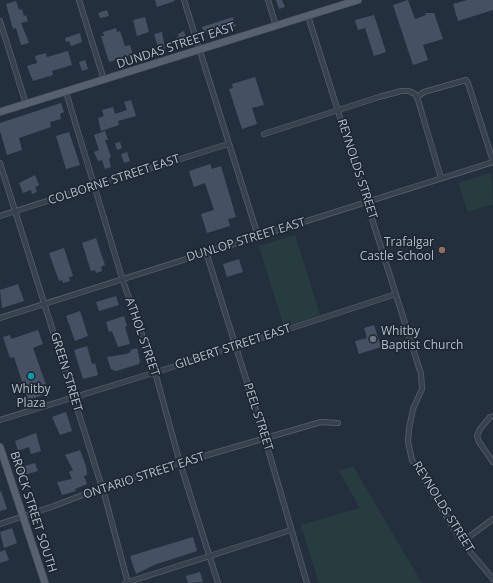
<!DOCTYPE html>
<html>
<head>
<meta charset="utf-8">
<style>
	body { margin:0 }
	canvas { display:block; background:#242f3e }
</style>
</head>
<body>
<canvas width="493" height="583"></canvas>
<script>
const context = document.querySelector('canvas').getContext('2d');
context.lineJoin = 'round';
function fillPath(path, color) { context.fillStyle = color; context.fill(path, 'evenodd'); }
const shape = rows => new Path2D(rows.map(r => 'M' + r).join(''));
function trace(path, color, width, dash) { context.strokeStyle = color; context.lineWidth = width; context.lineCap = dash ? 'butt' : 'round'; context.setLineDash(dash || []); context.stroke(path); }
function label(font, color, halo, rows, align = 'center') {
  context.font = font + ' "Open Sans",sans-serif'; context.lineWidth = 3.5; context.setLineDash([]); context.textBaseline = 'middle'; context.strokeStyle = halo; context.fillStyle = color; for (const [text, x, y, turn = 0] of rows) {
    context.save(); context.translate(x, y); context.rotate((+turn || 0) * Math.PI / 180); context.textAlign = isNaN(turn) ? turn : align; if (halo) context.strokeText(text, 0, 0); context.fillText(text, 0, 0); context.restore();
  }
}
const green = shape([
	[491,173,493,204,468,212,458,183],
	[295,235,320,315,284,327,259,246],
	[353,466,420,580,423,583,319,583,301,525,360,508,339,471]
]);
const building = shape([
	[155,0,174,0,175,1,157,7],
	[276,0,282,0,285,7,279,9],
	[408,0,415,19,426,15,425,13,434,13,443,39,423,45,428,60,413,65,393,5],
	[467,0,493,0,493,10,458,21,453,4],
	[16,1,19,10,22,9,24,16,26,15,28,21,21,23,29,43,21,45,16,28,13,29,6,4],
	[107,10,109,16,100,18,98,13],
	[374,15,386,52,374,56,365,28,358,30,355,20],
	[145,17,149,32,137,36,133,20],
	[233,17,236,26,208,35,207,32,204,33,202,27],
	[116,28,117,32,120,31,125,46,130,45,133,55,109,62,101,36,104,36,103,32],
	[184,31,188,43,178,45,176,38,179,37,178,34],
	[162,32,165,49,159,51,154,34],
	[80,33,82,42,71,46,69,41,66,42,65,38],
	[68,51,72,65,52,71,53,75,33,81,27,66,37,63,35,56,46,53,47,57],
	[85,60,88,69,82,71,79,62],
	[255,77,264,105,252,108,257,124,242,129,229,89,233,88,232,84],
	[131,100,136,116,118,121,119,125,101,131,98,118,104,116,102,110,113,107,115,114,127,110,124,102],
	[61,103,64,112,60,114,61,119,50,122,51,127,19,138,22,150,7,155,0,131,0,123],
	[105,131,108,140,105,140,111,157,109,158,111,167,105,169,102,160,98,161,94,152,99,150,94,135],
	[69,132,80,165,66,169,56,136],
	[120,142,122,148,117,150,115,143],
	[127,152,130,161,124,163,121,154],
	[210,164,212,169,221,166,236,217,228,219,230,226,207,233,201,214,214,210,205,183,194,187,189,171],
	[35,175,39,185,35,187,37,192,32,194,31,190,23,193,19,183],
	[96,238,105,265,101,267,102,271,96,273,95,270,91,271,82,243],
	[64,248,73,276,69,277,70,281,63,283,62,280,59,281,49,253],
	[239,259,243,272,227,277,223,264],
	[18,284,24,301,2,308,0,290],
	[116,296,119,305,99,311,96,302],
	[80,311,88,336,75,341,66,316],
	[124,316,127,326,125,327,130,344,118,347,112,331,109,332,106,322],
	[374,325,381,347,359,354,355,341,367,338,364,328],
	[38,330,43,344,33,348,49,393,28,400,14,357,10,358,3,337,10,335,11,339],
	[87,346,92,364,95,363,98,375,83,379,74,350],
	[137,348,140,361,139,364,116,371,111,369,107,357,126,354,131,352,130,350],
	[66,412,72,431,60,435,52,417],
	[36,433,41,451,31,454,29,447,18,451,15,441],
	[80,450,86,466,87,475,84,476,87,484,75,489,76,491,62,495,57,482,72,479,69,472,73,470,65,455],
	[35,463,38,471,21,476,18,468],
	[1,491,7,509,0,511,0,492],
	[12,528,17,543,4,548,0,532],
	[193,537,197,551,154,565,136,574,130,556],
	[5,550,9,560,0,563,0,552],
	[200,572,203,582,188,583,186,576]
]);
const street = shape([
	[79,0,104,80],
	[184,0,258,236],
	[268,0,276,26],
	[308,16,421,374,422,389,413,409,409,429,408,442,412,460,462,542,493,579],
	[0,21,26,104],
	[66,92,122,278,155,372,180,463,218,583],
	[417,97,424,92,466,80,468,83,493,161],
	[264,134,379,97,401,91,409,91,415,94,418,100,441,178],
	[0,163,105,497,128,583],
	[0,216,228,144],
	[206,252,265,439,307,583],
	[0,318,493,162],
	[493,416,490,417,480,429,477,436,479,442,493,462],
	[0,420,163,370,396,294],
	[0,524,54,506,101,488,180,463,321,422,338,423],
	[462,542,493,519],
	[125,583,291,530]
]);
const primary = shape([
	[0,112,358,0],
	[0,447,45,583]
]);
const markers = [
	[442,250,4,"#8d6e63"],
	[373,339,4,"#6b7280"],
	[31,376,4,"#0f9aa8"]
];
const streetNames = [
	["DUNDAS STREET EAST",176,46,-18],
	["REYNOLDS STREET",357,169,72],
	["COLBORNE STREET EAST",114,180,-18],
	["DUNLOP STREET EAST",246,240,-17],
	["ATHOL STREET",142,337,71],
	["GILBERT STREET EAST",233,347,-18],
	["GREEN STREET",66,372,73],
	["PEEL STREET",258,417,72],
	["ONTARIO STREET EAST",144,476,-18],
	["REYNOLDS STREET",443,507,58],
	["BROCK STREET SOUTH",33,512,72]
];
const poiNames = [
	["Trafalgar",434,243],
	["Castle School",434,257],
	["Whitby",381,332,"left"],
	["Baptist Church",381,346,"left"],
	["Whitby",31,390,"center"],
	["Plaza",31,404,"center"]
];
fillPath(green, '#263c3f');
fillPath(building, '#455162');
trace(street, '#565f6c', 6);
trace(primary, '#414a57', 8);
trace(street, '#38414e', 4.5);
trace(primary, '#56606e', 7);
for (const [x, y, r, color] of markers) { const dot = new Path2D(); dot.arc(x, y, r, 0, 2 * Math.PI); context.fillStyle = color; context.fill(dot); trace(dot, '#1d2633', 1.5); }
label('12px', '#b4bcc9', '#1d2633', streetNames);
label('12px', '#b4bcc9', '#1d2633', poiNames, 'right');
</script>
</body>
</html>
